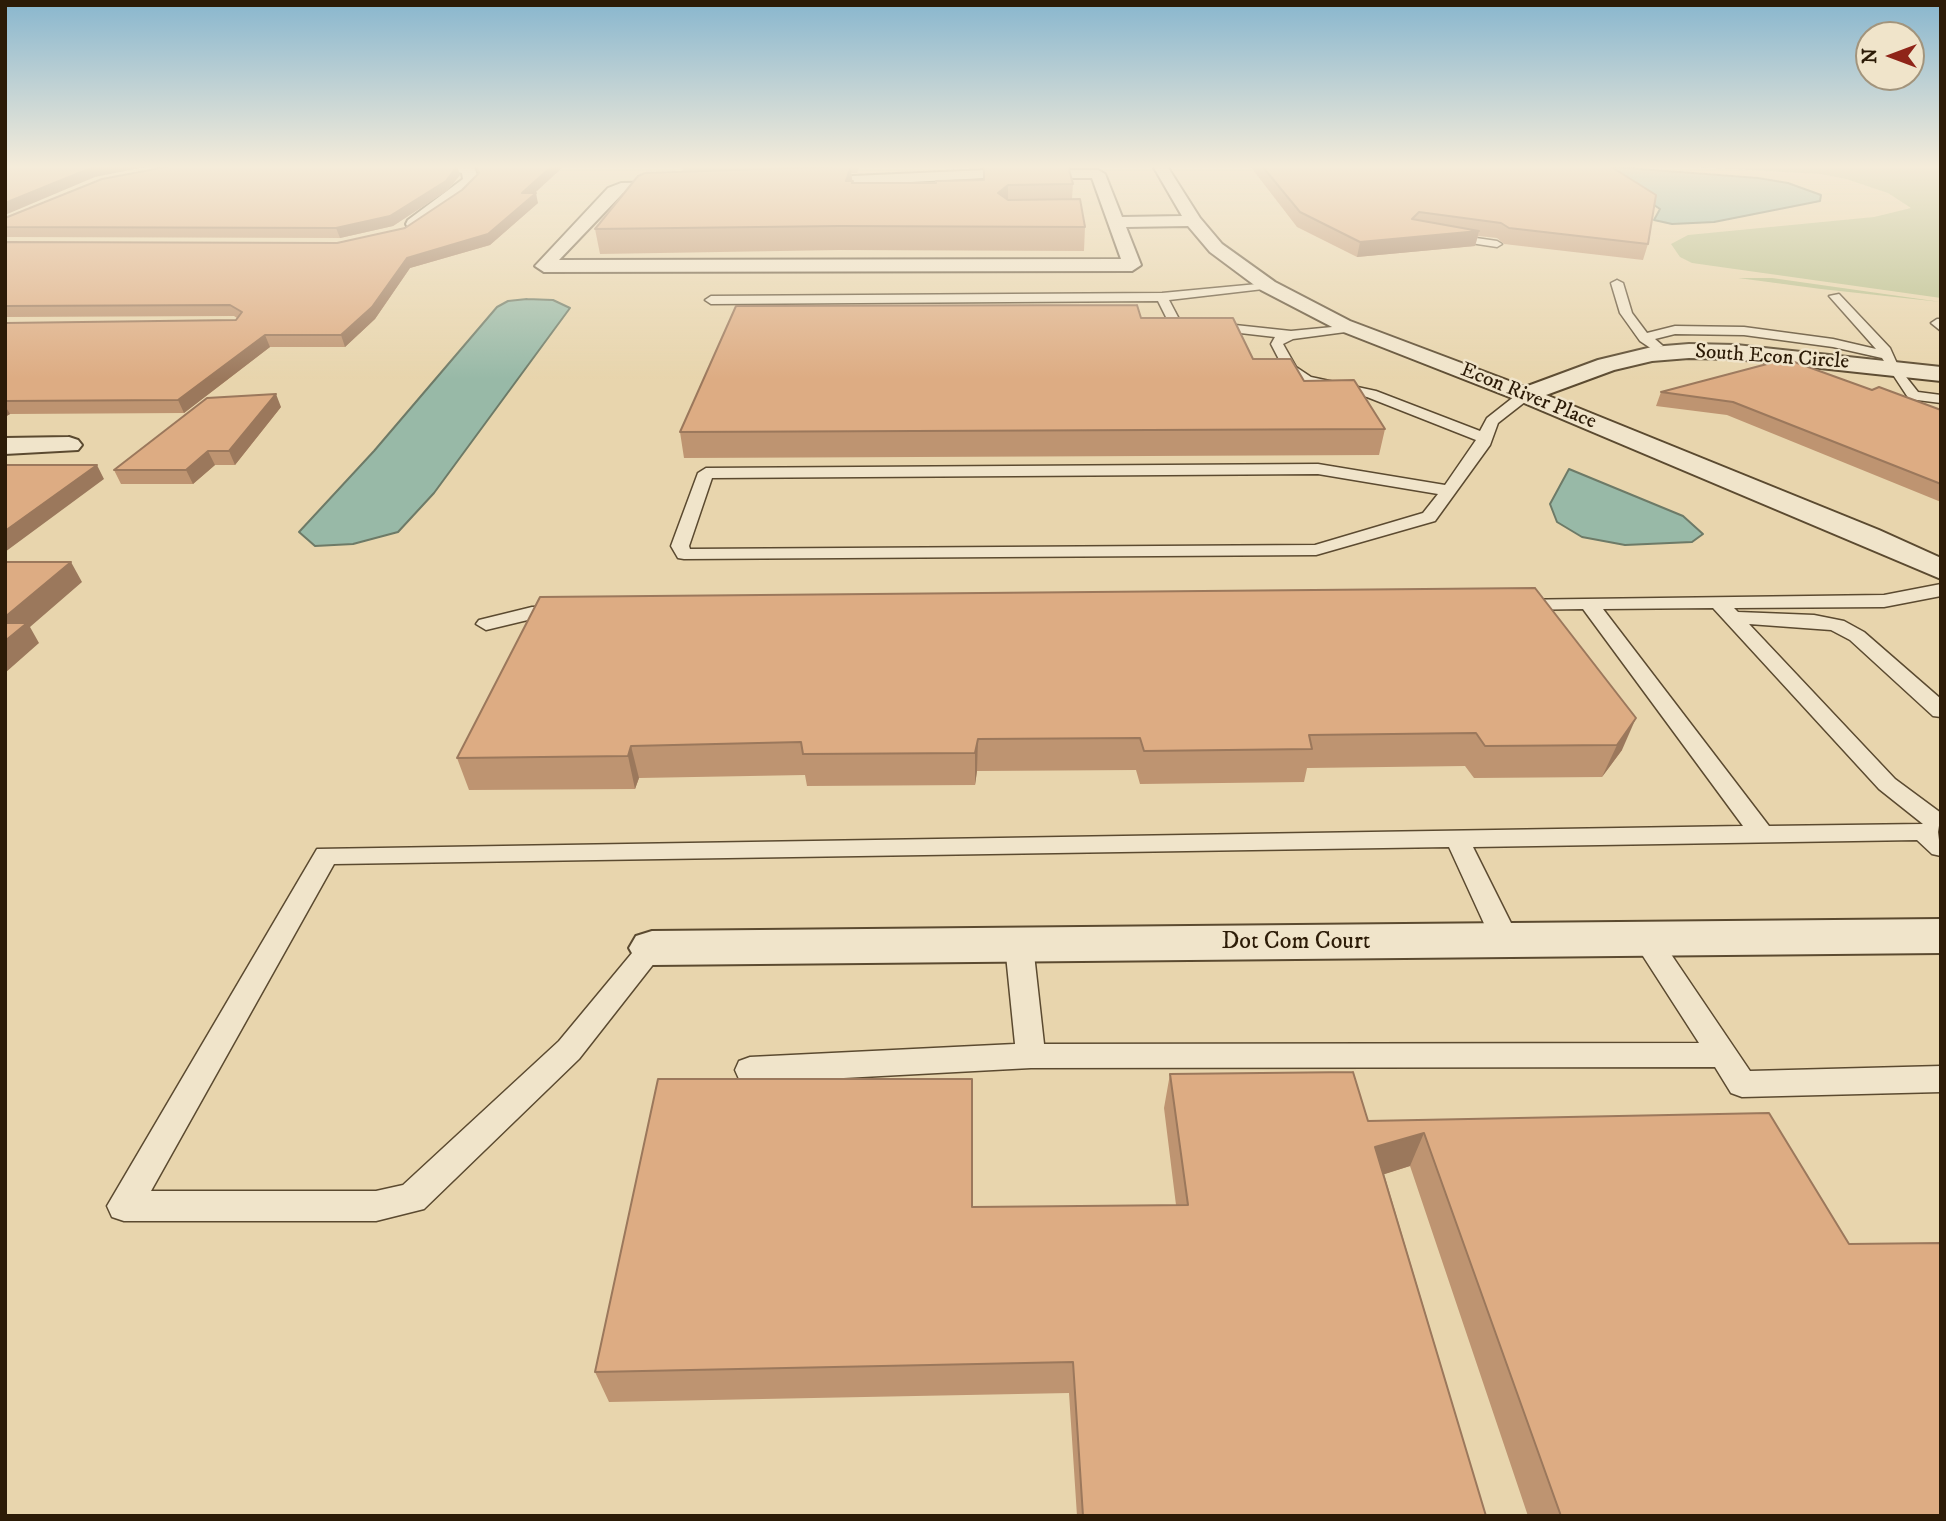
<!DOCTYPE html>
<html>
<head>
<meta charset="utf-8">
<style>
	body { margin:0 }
	#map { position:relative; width:1946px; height:1521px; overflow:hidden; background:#e8d5ad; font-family:"IM FELL DW Pica",serif }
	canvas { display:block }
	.frame { position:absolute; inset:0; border:7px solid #2c1b07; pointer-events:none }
	.north { position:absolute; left:1855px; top:21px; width:70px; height:70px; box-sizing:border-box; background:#f0e4ca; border:2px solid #a2947c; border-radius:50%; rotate:270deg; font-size:19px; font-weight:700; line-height:28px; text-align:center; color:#2c1b07 }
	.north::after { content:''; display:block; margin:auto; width:24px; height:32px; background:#8f2418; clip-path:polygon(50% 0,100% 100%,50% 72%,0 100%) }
</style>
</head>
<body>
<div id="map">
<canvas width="1946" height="1521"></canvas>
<div class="frame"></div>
<div class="north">N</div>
</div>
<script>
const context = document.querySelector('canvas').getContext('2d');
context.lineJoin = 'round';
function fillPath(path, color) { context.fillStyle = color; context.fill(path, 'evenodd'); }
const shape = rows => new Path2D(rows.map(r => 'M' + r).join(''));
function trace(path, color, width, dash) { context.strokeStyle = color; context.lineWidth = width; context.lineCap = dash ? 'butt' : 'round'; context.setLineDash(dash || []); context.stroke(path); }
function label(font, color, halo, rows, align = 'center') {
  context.font = font + ' "IM FELL DW Pica",serif'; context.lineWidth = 5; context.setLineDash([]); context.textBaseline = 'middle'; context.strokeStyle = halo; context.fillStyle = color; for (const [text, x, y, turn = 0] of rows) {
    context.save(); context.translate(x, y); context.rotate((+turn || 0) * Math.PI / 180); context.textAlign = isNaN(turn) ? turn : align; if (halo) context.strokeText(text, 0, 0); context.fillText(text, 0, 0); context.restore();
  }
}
const green = shape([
	[1675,166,1941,166,1941,298,1692,263,1680,257,1671,244,1688,235,1874,217,1911,208,1888,193,1846,179,1820,174],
	[1738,278,1772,278,1941,302,1821,289]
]);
const water = shape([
	[1601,166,1758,178,1788,183,1821,195,1820,201,1714,222,1672,224,1654,220,1660,209,1604,171,1601,166],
	[527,299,553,300,570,308,434,493,398,532,353,544,315,546,299,532,374,451,497,307,508,301,527,299],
	[1569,469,1683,516,1703,534,1692,542,1625,545,1582,537,1557,522,1550,504,1569,469]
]);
const lane = shape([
	[1448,234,1497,241,1502,244,1497,247,1444,239,1443,237,1448,234],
	[1617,280,1623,283,1632,313,1647,333,1675,326,1744,327,1833,339,1876,349,1829,296,1839,294,1890,348,1899,368,1918,392,1941,395,1941,403,1909,399,1882,358,1833,347,1744,335,1675,334,1655,339,1663,346,1652,349,1640,341,1620,313,1611,283,1617,280],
	[1268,283,1274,286,1272,288,1169,300,1179,319,1291,331,1353,325,1353,331,1293,339,1283,344,1296,367,1311,377,1376,391,1480,431,1487,418,1520,392,1530,392,1530,398,1498,423,1490,445,1435,521,1316,555,684,559,678,558,671,546,698,473,706,468,1318,464,1445,485,1476,440,1367,397,1301,383,1284,369,1271,344,1275,337,1170,325,1158,301,711,304,705,300,711,296,1162,293,1268,283],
	[1318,474,1438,494,1423,513,1315,545,690,549,689,546,712,478,1318,474],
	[1937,319,1941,319,1941,331,1931,323,1937,319],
	[1941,584,1941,596,1884,607,1734,608,1738,612,1814,615,1844,621,1864,632,1941,699,1941,717,1933,716,1850,640,1831,630,1749,624,1895,779,1941,813,1938,832,1941,856,1932,854,1917,840,1473,847,1520,941,1516,948,1506,951,1496,948,1492,941,1449,847,334,864,151,1191,376,1191,403,1185,559,1041,642,941,652,938,662,941,666,948,579,1059,424,1209,376,1221,124,1221,112,1217,107,1206,317,849,1743,826,1583,609,1517,610,1510,608,1507,604,1510,600,1884,595,1941,584],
	[1713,608,1879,789,1923,824,1769,826,1603,609,1713,608],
	[562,606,569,608,572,612,569,616,532,619,486,630,476,624,479,620,532,607,562,606],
	[1646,929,1656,932,1750,1071,1941,1066,1941,1092,1742,1097,1731,1093,1715,1067,1031,1068,750,1083,739,1079,735,1070,739,1061,750,1057,1015,1044,1005,945,1009,938,1019,935,1029,938,1033,945,1044,1044,1699,1043,1632,939,1636,932,1646,929]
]);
const street = shape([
	[439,166,474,167,479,180,420,228,408,228,406,224,408,220,463,179,462,173,441,169,439,166],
	[1153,166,1167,166,1200,218,1222,244,1275,282,1350,321,1525,387,1598,360,1652,347,1689,344,1736,345,1941,367,1941,381,1736,359,1689,358,1652,361,1614,370,1546,395,1879,530,1941,558,1941,579,1517,400,1336,329,1261,290,1210,252,1188,226,1126,227,1141,265,1132,271,544,272,535,266,608,188,621,183,764,180,985,170,1098,170,1105,174,1122,217,1182,216,1153,166],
	[985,178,1092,178,1121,259,559,260,623,193,764,190,985,178],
	[69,437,78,440,82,445,78,450,5,454,5,438,69,437],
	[1941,919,1941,953,652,965,636,960,629,948,636,936,652,931,1941,919]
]);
const wall = shape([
	[471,166,564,166,534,193,538,203,490,245,410,268,375,319,345,347,270,347,184,413,10,414,5,417,5,323,236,320,237,318,234,316,5,317,5,242,337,243,405,228,462,190,478,173,476,166],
	[682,166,859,166,857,173,851,173,853,183,936,183,984,180,984,166,1073,184,1072,199,1085,227,1084,251,840,250,600,254,595,229,683,172],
	[1250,166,1610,166,1648,244,1643,260,1504,244,1497,238,1478,236,1475,246,1357,257,1297,227],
	[460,175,448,190,393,226,340,238,5,237,5,218],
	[1141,318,1253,359,1304,381,1385,429,1379,455,684,458,680,432],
	[1872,390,1941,410,1941,502,1727,415,1656,406,1661,392],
	[281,407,235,465,215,465,193,484,121,484,114,470],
	[1535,588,1622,750,1602,777,1474,778,1465,766,1307,768,1304,782,1140,784,1136,770,977,771,975,785,807,786,805,775,639,778,635,789,469,790,457,758],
	[1170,1074,1368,1121,1769,1113,1941,1516,1528,1516,1410,1166,1384,1174,1486,1516,1077,1516,1069,1393,609,1402,595,1372,972,1207,1176,1205,1164,1108]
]);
const shadedWall = shape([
	[101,166,151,166,95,177,5,215,5,203,91,168],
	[457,166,460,175,448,190,393,226,340,238,336,228],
	[552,166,564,166,524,203,522,193],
	[851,166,852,183,853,181,854,203,846,181],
	[1008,185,1008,207,998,193],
	[536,193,538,203,490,245,410,268,375,319,345,347,341,335,407,258],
	[1479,231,1475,246,1357,257,1360,242],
	[265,335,270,347,184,413,178,400],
	[276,394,281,407,235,465,229,451],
	[5,406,10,414,5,417],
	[208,451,215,465,193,484,186,470],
	[97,465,104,479,5,552,5,531],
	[71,562,82,582,30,627,39,643,5,673,5,617],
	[1636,718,1622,750,1602,777,1617,745],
	[978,739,977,771,975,785,975,753],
	[631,746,639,778,635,789,628,756],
	[1424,1133,1410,1166,1363,1181,1375,1147]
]);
const building = shape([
	[5,166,101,166,91,168,5,203,5,166],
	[171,166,457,166,446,181,390,216,336,228,5,227,5,218,102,179,171,166],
	[477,166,552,166,522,193,536,193,488,234,407,258,372,307,341,335,265,335,178,400,5,401,5,323,236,320,242,312,230,305,5,306,5,242,337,243,405,228,462,190,479,173,477,166],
	[851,166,846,181,853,181,852,183,936,183,936,181,984,180,984,166,1068,166,1073,184,1008,185,998,193,1008,200,1080,199,1085,227,839,226,595,229,638,176,645,173,851,166],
	[1262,166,1610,166,1656,195,1648,244,1509,228,1501,223,1419,212,1412,219,1479,231,1360,242,1300,212,1262,166],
	[1137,305,1141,318,1233,318,1253,359,1291,359,1304,381,1354,380,1385,429,680,432,736,306,1137,305],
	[1786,359,1872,390,1879,387,1941,410,1941,484,1733,402,1661,392,1786,359],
	[276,394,229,451,208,451,186,470,114,470,207,398,276,394],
	[5,465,97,465,5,531,5,465],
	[5,562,71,562,5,617,5,562],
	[1535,588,1636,718,1617,745,1485,746,1476,733,1309,735,1312,749,1144,751,1140,738,978,739,975,753,803,754,801,742,631,746,628,756,457,758,540,597,1535,588],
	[5,623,27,623,5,641,5,623],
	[1353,1072,1368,1121,1769,1113,1849,1244,1941,1243,1941,1516,1561,1516,1424,1133,1375,1147,1486,1516,1083,1516,1073,1362,595,1372,658,1079,972,1079,972,1207,1188,1205,1170,1074,1353,1072]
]);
const farStreetnames = [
	["South Econ Circle",1772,358,4],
	["Econ River Place",1528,397,22]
];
const streetNames = [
	["Dot Com Court",1296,943]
];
fillPath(green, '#b5bd8a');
fillPath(water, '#98b9a7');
trace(water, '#6d7a67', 2);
trace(lane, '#5b4a30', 3);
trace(street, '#5b4a30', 4);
fillPath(lane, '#f0e4ca');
fillPath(street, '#f0e4ca');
fillPath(wall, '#be9471');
fillPath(shadedWall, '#9b785c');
fillPath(building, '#ddac83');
trace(building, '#9b785c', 2);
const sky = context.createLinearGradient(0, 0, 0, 379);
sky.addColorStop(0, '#88b6ce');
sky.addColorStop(0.44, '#f5ecda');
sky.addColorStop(1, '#f5ecda00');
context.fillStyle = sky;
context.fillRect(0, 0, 1946, 379);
label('21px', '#2c1b07', '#f0e4ca', farStreetnames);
label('24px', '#2c1b07', '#f0e4ca', streetNames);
</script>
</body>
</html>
